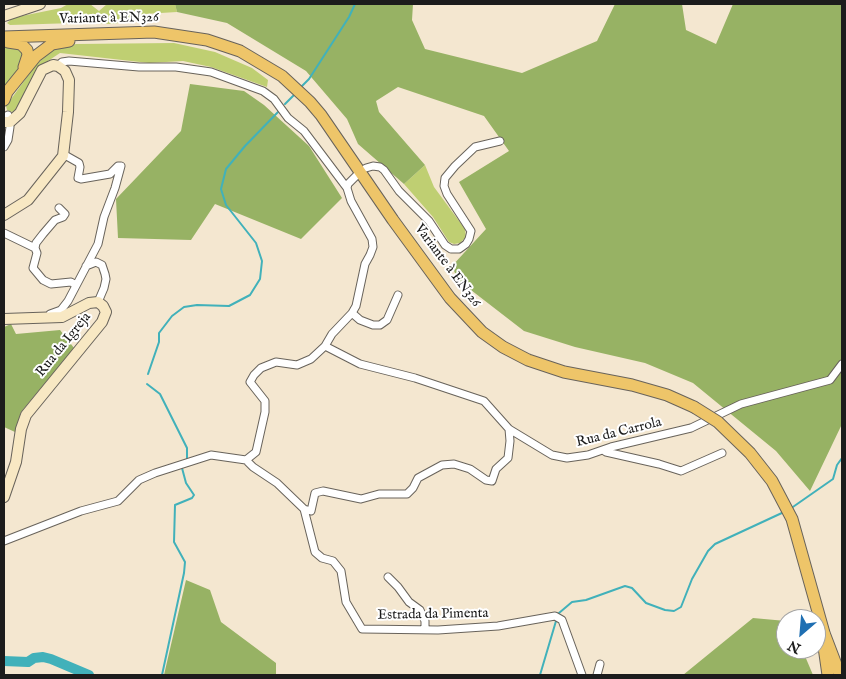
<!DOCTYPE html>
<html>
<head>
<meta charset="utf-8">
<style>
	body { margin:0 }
	#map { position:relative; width:846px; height:679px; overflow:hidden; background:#f4e7d0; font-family:"IM FELL English",serif }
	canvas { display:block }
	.frame { position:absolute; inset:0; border:5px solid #1c1c1c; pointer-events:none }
	.north { position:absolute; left:776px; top:609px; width:50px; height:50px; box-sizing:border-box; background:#fff; border:1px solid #a4a4a4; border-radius:50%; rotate:207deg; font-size:14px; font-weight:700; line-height:20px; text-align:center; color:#1c1c1c }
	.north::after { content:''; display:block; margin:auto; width:18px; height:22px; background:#1f6fb2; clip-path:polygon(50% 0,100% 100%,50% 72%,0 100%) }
</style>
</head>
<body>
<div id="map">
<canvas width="846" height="679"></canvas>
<div class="frame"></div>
<div class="north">N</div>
</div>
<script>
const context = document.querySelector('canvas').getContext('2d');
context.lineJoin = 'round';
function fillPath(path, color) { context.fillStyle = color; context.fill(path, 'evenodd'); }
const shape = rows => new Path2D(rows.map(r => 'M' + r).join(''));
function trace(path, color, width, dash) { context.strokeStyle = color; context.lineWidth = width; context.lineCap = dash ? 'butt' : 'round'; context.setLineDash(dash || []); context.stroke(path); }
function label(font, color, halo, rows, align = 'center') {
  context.font = font + ' "IM FELL English",serif'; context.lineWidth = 4; context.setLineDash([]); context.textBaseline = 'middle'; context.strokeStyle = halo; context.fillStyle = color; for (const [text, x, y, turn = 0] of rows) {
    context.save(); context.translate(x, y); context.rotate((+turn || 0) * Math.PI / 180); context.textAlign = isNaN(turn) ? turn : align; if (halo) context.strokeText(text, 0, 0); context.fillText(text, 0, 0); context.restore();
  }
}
const green = shape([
	[68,4,90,4,99,11,107,4,175,4,177,12,144,14,115,24,75,23,10,25,7,23,12,18,61,8],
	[174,43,215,52,252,68,268,80,267,87,211,67,183,61,149,63,60,53,48,61,40,70,18,109,12,112,7,110,6,106,35,66,51,51,76,44],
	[4,45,23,49,22,62,16,74,4,88],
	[425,165,434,187,465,229,466,237,460,243,454,244,449,242,433,217,404,184]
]);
const forest = shape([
	[175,4,413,4,412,20,425,49,522,73,597,41,615,4,682,4,686,30,716,44,733,4,842,4,842,424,810,491,776,451,693,383,645,363,575,347,524,331,458,280,452,266,486,229,459,182,509,151,484,116,398,87,376,101,379,112,425,165,404,184,358,144,347,119,306,71,227,23,177,12],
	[190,84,244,91,264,105,309,146,342,198,301,239,215,204,191,240,118,238,116,199,181,131],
	[11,324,16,334,60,330,74,348,21,412,15,432,4,427,4,327],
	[186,580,210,590,221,622,276,663,276,675,164,675],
	[753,618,786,621,786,649,802,649,813,675,683,675]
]);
const stream = shape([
	[302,86,309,79,349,17,355,4],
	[285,104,295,94],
	[148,374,159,342,159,333,172,316,184,307,197,305,229,306,250,295,260,279,262,261,256,243,226,205,221,189,226,169,245,146,278,112],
	[147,384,160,394,187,448,187,459],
	[790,509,833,479,837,465,842,458],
	[559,613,572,602,586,600,625,586,632,588,646,603,665,610,674,611,681,607,692,579,708,551,715,544,784,512],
	[162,675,184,573,185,562,174,542,175,505,192,498,194,495,186,483,182,468],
	[540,675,556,621]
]);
const river = shape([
	[4,661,28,662,34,658,43,657,51,659,89,675]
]);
const street = shape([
	[58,66,62,62,69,61,139,67,176,67,211,72,263,91,274,99,288,118,304,131,347,188],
	[4,147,8,140,10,127,8,115],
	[366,168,373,166,380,167,384,170,399,191,429,221,445,245,451,249,459,249,466,244,469,239,471,231,447,194,444,186,445,178,455,166,475,147,500,141],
	[4,233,35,248],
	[35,248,37,253,33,268,43,280,51,284,71,282,76,285],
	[35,248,36,243,43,234,55,220,63,217,65,214,59,208],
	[86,266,96,262,102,265,105,274,106,279,104,288,98,302],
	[352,313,360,320,373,325,380,325,387,320,398,295],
	[49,317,50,314,61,310,68,301,98,244,104,217,115,188,121,166,118,166,110,174,81,179,78,178,80,167,79,163,63,154],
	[325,346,360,364,415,378,484,401,509,429,552,455,567,458,588,455,611,447,691,428,741,404,830,380,842,364],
	[603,450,606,452,659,464,681,471,722,453],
	[246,460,256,452,265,412,265,401,250,382,254,375,261,368,276,362,297,365,311,359,325,346,332,334,352,313,356,306,365,264,370,255,373,247,372,239,351,201,347,188,348,184,356,176],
	[304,509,311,511,315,493,323,491,361,499,379,494,407,494,413,488,418,478,442,465,454,464,470,469,486,480,492,481,496,469,508,458,510,441,509,429],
	[4,541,81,511,118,501,139,480,155,473,211,455,246,460,253,467,277,483,304,509,315,552,322,558,333,561,341,571,346,602,362,629,438,630,498,626,555,616,562,620,582,675],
	[388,577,398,587,409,602,420,610,425,621,425,630],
	[597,675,600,664]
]);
const secondary = shape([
	[4,16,40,4],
	[4,122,10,122,20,113,42,70,53,65,58,66,65,71,69,80,68,112,63,156,28,200,4,215],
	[4,319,62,317,89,303,98,302,103,306,106,312,102,322,26,415,21,429,16,462,4,497]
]);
const primary = shape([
	[4,37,154,32,207,40,240,51,282,76,310,102,321,115,393,220,450,298,482,332,503,347,528,360,564,372,632,385,667,395,694,407],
	[8,42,21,44,27,50,28,55,24,67],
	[4,100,7,92,36,56,52,44,69,41],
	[824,633,840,675],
	[824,647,828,675]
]);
const primaryBridge = shape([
	[694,407,718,422,750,453,772,481,792,519,824,633]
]);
const streetNames = [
	["Variante à EN326",109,19,-1],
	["Variante à EN326",447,266,53],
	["Rua da Igreja",64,345,-51],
	["Rua da Carrola",619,433,-14],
	["Estrada da Pimenta",433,615,-1]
];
fillPath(green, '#bfcf72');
fillPath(forest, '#97b264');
trace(stream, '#41b1ba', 2);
trace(river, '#41b1ba', 10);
trace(street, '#68635b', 9);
trace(secondary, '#68635b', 12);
trace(primary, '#68635b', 13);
trace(street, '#fff', 7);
trace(secondary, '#f8e8c3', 10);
trace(primary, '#eec569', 11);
trace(primaryBridge, '#68635b', 13, []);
trace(primaryBridge, '#eec569', 11);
label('14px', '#1c1c1c', '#fff', streetNames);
</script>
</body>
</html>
